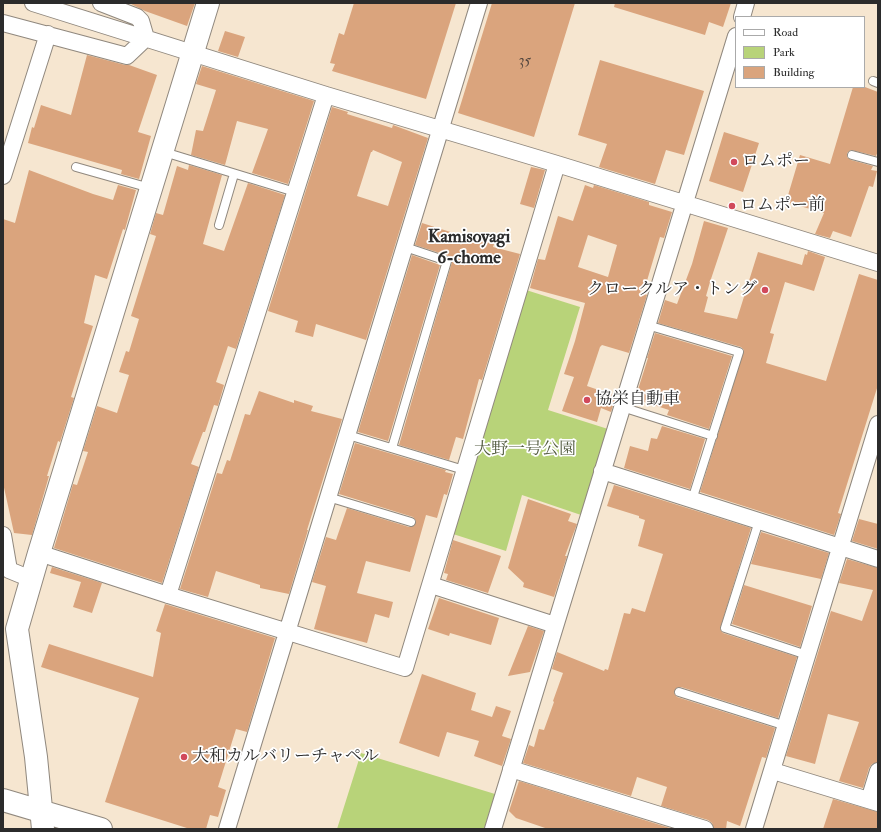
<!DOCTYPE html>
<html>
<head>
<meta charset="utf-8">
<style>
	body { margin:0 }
	#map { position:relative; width:881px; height:832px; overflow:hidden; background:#f6e6d0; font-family:"IM FELL Double Pica",serif }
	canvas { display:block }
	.frame { position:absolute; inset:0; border:4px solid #2b2b2b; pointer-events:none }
	.legend { position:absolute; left:735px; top:16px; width:130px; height:72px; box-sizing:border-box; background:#fff; border:1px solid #aaa; margin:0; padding:5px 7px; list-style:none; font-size:12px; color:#2b2b2b }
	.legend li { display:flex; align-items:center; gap:8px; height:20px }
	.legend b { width:20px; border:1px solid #aaa }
</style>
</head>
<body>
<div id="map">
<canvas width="881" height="832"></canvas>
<div class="frame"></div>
<ul class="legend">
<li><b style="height:5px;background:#fff"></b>Road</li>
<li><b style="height:11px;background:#b8d379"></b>Park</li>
<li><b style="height:11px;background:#daa47d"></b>Building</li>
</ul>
</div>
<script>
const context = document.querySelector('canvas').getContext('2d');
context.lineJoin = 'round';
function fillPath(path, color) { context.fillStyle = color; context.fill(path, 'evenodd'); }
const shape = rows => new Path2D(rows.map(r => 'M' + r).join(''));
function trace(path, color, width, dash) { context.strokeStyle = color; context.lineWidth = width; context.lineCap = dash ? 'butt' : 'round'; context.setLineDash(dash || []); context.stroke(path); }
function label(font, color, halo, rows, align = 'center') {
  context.font = font + ' "IM FELL Double Pica","Noto Serif JP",serif'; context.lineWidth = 3.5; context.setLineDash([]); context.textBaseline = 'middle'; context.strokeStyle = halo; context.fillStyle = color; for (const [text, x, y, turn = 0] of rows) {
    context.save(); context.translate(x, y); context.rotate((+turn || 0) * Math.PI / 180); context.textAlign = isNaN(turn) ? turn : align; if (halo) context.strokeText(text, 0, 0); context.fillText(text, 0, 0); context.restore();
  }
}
const green = shape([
	[526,290,580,307,548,410,608,429,581,515,522,495,506,551,453,534],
	[361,753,495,794,484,829,337,829]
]);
const building = shape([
	[129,3,195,3,187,26,145,11],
	[354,3,456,3,426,99,332,71,335,64,330,63,339,33,344,35],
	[492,3,575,3,534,137,458,113],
	[615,3,731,3,723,27,709,22,705,35,614,7],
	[225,31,245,37,238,57,218,51],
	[87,55,125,65,129,65,157,75,138,132,151,136,139,179,121,174,122,170,28,143,32,127,34,128,41,105,71,115],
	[600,60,704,91,684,155,666,150,655,184,599,167,607,144,578,135],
	[202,66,314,101,288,184,252,173,268,129,237,121,225,165,191,155,196,130,203,131,216,90,196,84],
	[853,87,865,87,878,92,878,151,876,156,851,150,847,153,847,157,851,160,873,166,871,170,877,171,873,187,869,186,851,237,833,231,830,238,815,234,824,213,786,202,800,155,830,164],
	[332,107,348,112,347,114,392,128,393,125,428,138,366,340,316,324,313,337,295,332,298,321,268,311],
	[373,150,402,162,388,206,357,196,371,152,372,152],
	[724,132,759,143,743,192,709,181],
	[189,165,222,175,203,244,224,251,248,183,285,195,236,349,228,346,216,382,224,385,218,406,214,405,205,432,203,432,191,464,199,467,162,583,54,548,73,484,77,485,88,452,83,451,97,406,117,413,129,375,119,372,126,351,129,352,139,319,131,316,156,236,150,234,156,213,163,215,177,166,188,170],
	[531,167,545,170,534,208,520,204],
	[29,170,93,194,113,200,118,185,136,190,126,226,125,230,123,229,107,279,95,275,84,323,93,326,71,397,74,398,60,442,58,441,47,476,49,476,32,535,14,533,3,483,3,219,15,223],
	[585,185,593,188,594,185,649,202,649,205,672,212,664,238,660,237,646,284,640,292,647,295,629,353,602,345,600,347,587,386,616,396,611,412,601,408,597,422,562,411,574,377,564,374,575,341,585,303,530,288,538,259,545,260,558,216,573,221],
	[588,235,617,245,608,277,578,267],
	[704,221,728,228,710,282,706,296,708,297,704,312,737,319,758,252,802,265,805,254,807,255,808,251,825,257,814,291,785,282,770,333,774,334,766,363,826,381,859,274,878,280,878,385,838,513,841,514,834,535,700,492,744,350,741,347,658,323,665,300,677,304,692,264],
	[422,223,460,235,461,234,494,244,493,247,520,254,482,380,479,379,463,439,456,437,449,460,399,445,452,262,451,258,449,256,415,245],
	[412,255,440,265,388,441,358,432],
	[655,333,732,356,709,429,667,415,669,410,635,399,648,358,647,358],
	[259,391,294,403,294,400,313,406,311,411,342,419,307,530,308,530,289,594,260,588,260,585,216,571,208,597,180,589,217,473,222,474,227,460,230,461,245,414,250,415],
	[662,426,705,439,690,489,624,468,630,446,648,451,651,438,657,439],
	[355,443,446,470,445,472,453,474,447,495,444,494,437,518,426,515,410,572,366,561,357,593,393,602,389,618,375,614,367,643,314,629,326,586,312,582,326,537,336,540,347,508,409,527,414,526,416,521,413,517,339,494],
	[614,485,751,528,720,629,723,633,797,657,778,718,681,687,676,688,674,693,677,697,775,728,766,758,762,757,740,826,727,821,726,829,714,829,712,823,708,820,661,806,667,787,637,777,631,796,523,763,529,745,534,747,539,729,544,730,554,702,553,701,563,673,552,669,557,652,604,671,605,669,608,670,624,613,630,614,632,608,645,612,663,554,638,546,645,520,639,518,639,516,607,506],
	[528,499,571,514,568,521,577,524,565,556,567,556,554,597,523,587,524,583,508,568],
	[859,519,878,524,878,549,852,541],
	[761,532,829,553,821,579,751,564],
	[453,540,501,556,488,593,446,580,448,574,444,573],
	[847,559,878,568,878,762,872,764,869,768,863,788,839,781,859,722,828,714,815,764,786,756,831,611,862,621,873,590,839,583],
	[52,567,102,583,92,613,73,607,81,582,50,573],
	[744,585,812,606,800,647,732,624],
	[439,598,499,618,491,645,450,633,449,636,428,629],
	[165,604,275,638,247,732,236,729,218,787,226,790,218,817,210,815,206,829,190,829,105,802,139,698,41,667,49,644,153,677,161,633,156,631],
	[528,626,544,631,530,672,508,676],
	[422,674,476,693,471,710,492,717,496,706,511,711,502,736,511,739,502,766,474,756,479,741,447,732,439,757,399,743],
	[519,781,673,829,548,829,516,818,509,811],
	[833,799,878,812,878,829,823,829]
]);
const lane = shape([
	[873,81,878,83],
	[164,152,295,192],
	[852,155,878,162],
	[76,167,150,188],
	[219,225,234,174],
	[647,325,739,352,692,500],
	[622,407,713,436],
	[348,435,464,470],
	[392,448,447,261,405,247],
	[328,497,411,522],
	[759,521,725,628,807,655],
	[679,692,786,726]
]);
const street = shape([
	[33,3,326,95,557,164,878,263],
	[101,3,137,17,141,21,146,38],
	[742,17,746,3],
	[3,23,127,56,146,38],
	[3,176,48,34],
	[602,471,878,559],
	[3,535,9,570,31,579],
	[39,553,168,595,405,668,557,164],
	[431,585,555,625],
	[168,595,326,95],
	[511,769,705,829],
	[773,771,878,803],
	[869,800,878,771],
	[227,829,479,3],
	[493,829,736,36],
	[754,829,878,424]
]);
const secondary = shape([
	[3,800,101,829],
	[43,829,36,757,17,629,39,553,208,3]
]);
const markers = [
	[734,162,4,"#d1495b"],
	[732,206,4,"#d1495b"],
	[765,290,4,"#d1495b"],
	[587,400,4,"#d1495b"],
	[184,757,4,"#d1495b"]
];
const numberNames = [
	["35",525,62]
];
const poiNames = [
	["ロムポー",742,162],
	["ロムポー前",740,206],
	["クロークルア・トング",757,290,"right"],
	["協栄自動車",595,400],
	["大和カルバリーチャペル",192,757]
];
const parkNames = [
	["大野一号公園",525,450]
];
const neighbourhoodNames = [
	["Kamisoyagi",469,238],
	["6-chome",469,259]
];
fillPath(green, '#b8d379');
fillPath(building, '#daa47d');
trace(lane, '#90887e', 10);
trace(street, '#90887e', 18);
trace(secondary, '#90887e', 24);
trace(lane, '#fff', 8);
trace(street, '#fff', 16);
trace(secondary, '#fff', 22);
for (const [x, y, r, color] of markers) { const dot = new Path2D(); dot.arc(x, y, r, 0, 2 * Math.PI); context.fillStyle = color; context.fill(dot); trace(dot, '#fff', 1.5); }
label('15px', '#574940', null, numberNames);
label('17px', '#2b2b2b', '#fff', poiNames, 'left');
label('17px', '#555d42', '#fff', parkNames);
label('bold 18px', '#2b2b2b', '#fff', neighbourhoodNames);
</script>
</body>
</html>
